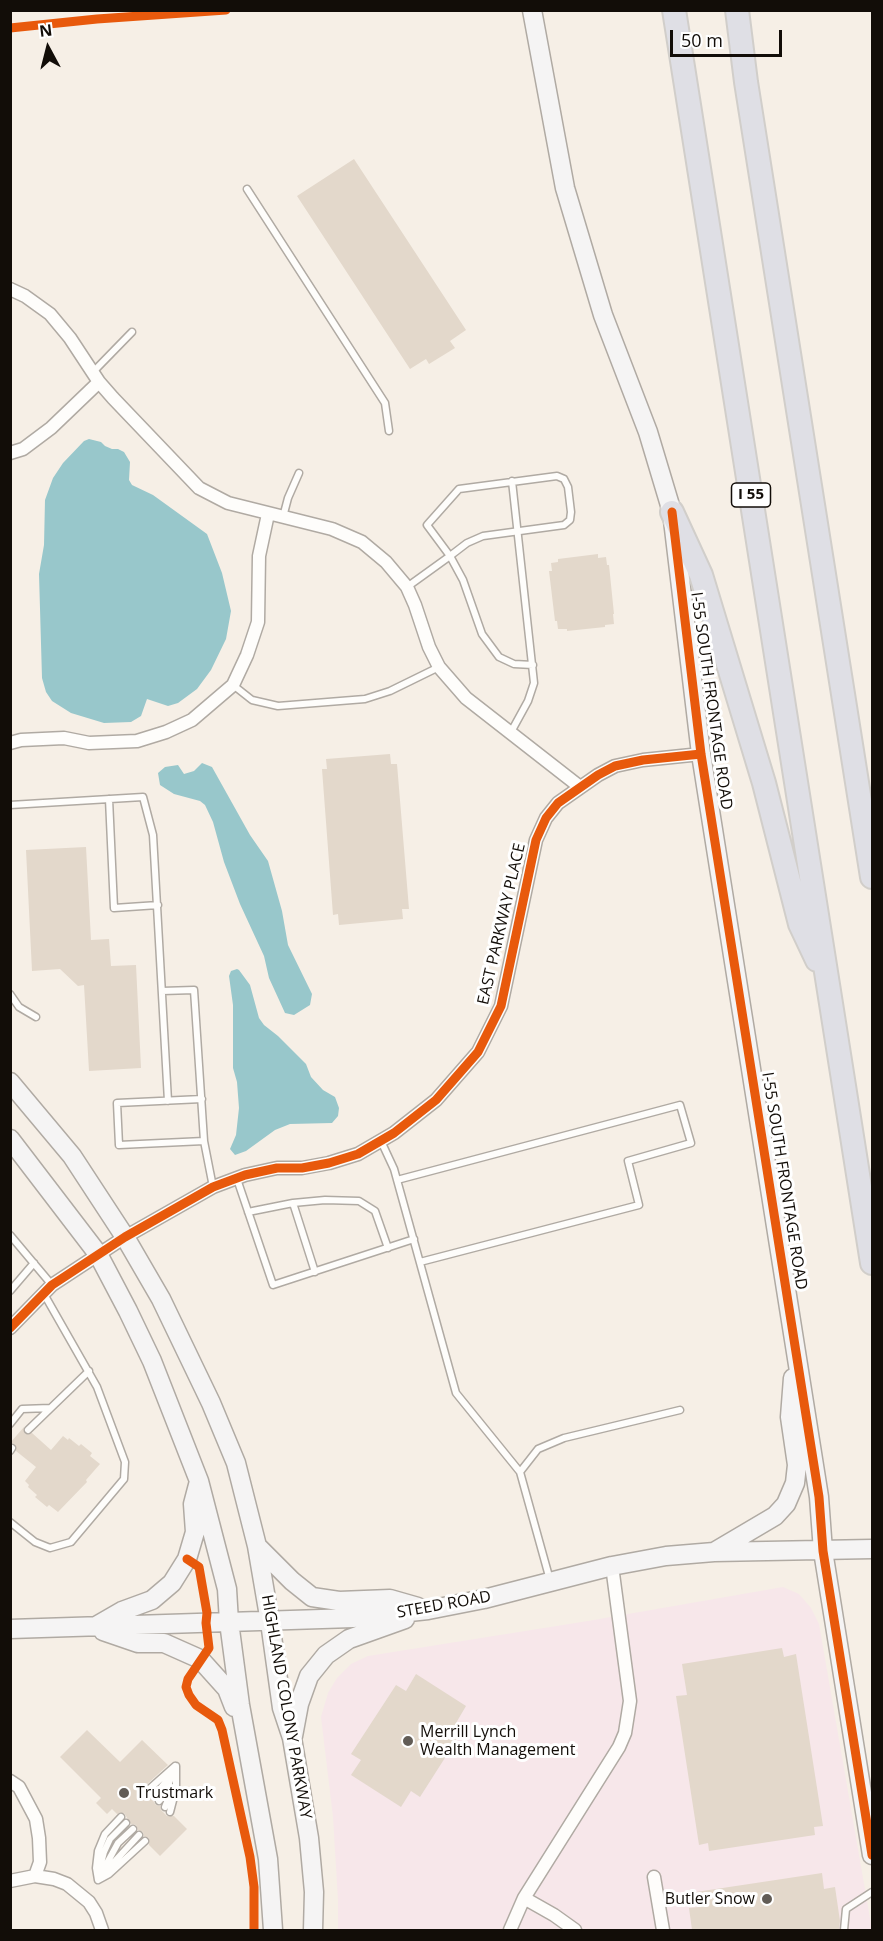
<!DOCTYPE html>
<html>
<head>
<meta charset="utf-8">
<style>
	body { margin:0 }
	#map { position:relative; width:883px; height:1941px; overflow:hidden; background:#f6efe6; font-family:"Open Sans",sans-serif }
	canvas { display:block }
	.frame { position:absolute; inset:0; border:12px solid #120d08; pointer-events:none }
	.north { position:absolute; left:18px; top:18px; width:60px; height:60px; -webkit-text-stroke:4px #fff; paint-order:stroke; rotate:353deg; font-size:16px; font-weight:700; line-height:24px; text-align:center; color:#120d08 }
	.north::after { content:''; display:block; margin:auto; width:21px; height:27px; background:#120d08; clip-path:polygon(50% 0,100% 100%,50% 72%,0 100%) }
	.scale { position:absolute; left:670px; top:30px; width:112px; height:27px; box-sizing:border-box; border:3px solid #120d08; border-top:0; padding-left:8px; font-size:18px; line-height:21px; white-space:nowrap; color:#120d08; -webkit-text-stroke:4px #fff; paint-order:stroke }
</style>
</head>
<body>
<div id="map">
<canvas width="883" height="1941"></canvas>
<div class="frame"></div>
<div class="north">N</div>
<div class="scale">50 m</div>
</div>
<script>
const context = document.querySelector('canvas').getContext('2d');
context.lineJoin = 'round';
function fillPath(path, color) { context.fillStyle = color; context.fill(path, 'evenodd'); }
const shape = rows => new Path2D(rows.map(r => 'M' + r).join(''));
function trace(path, color, width, dash) { context.strokeStyle = color; context.lineWidth = width; context.lineCap = dash ? 'butt' : 'round'; context.setLineDash(dash || []); context.stroke(path); }
function label(font, color, halo, rows, align = 'center') {
  context.font = font + ' "Open Sans",sans-serif'; context.lineWidth = 6; context.setLineDash([]); context.textBaseline = 'middle'; context.strokeStyle = halo; context.fillStyle = color; for (const [text, x, y, turn = 0] of rows) {
    context.save(); context.translate(x, y); context.rotate((+turn || 0) * Math.PI / 180); context.textAlign = isNaN(turn) ? turn : align; if (halo) context.strokeText(text, 0, 0); context.fillText(text, 0, 0); context.restore();
  }
}
const commercial = shape([
	[783,1587,799,1594,811,1608,819,1624,872,1930,338,1930,338,1900,333,1817,321,1717,328,1693,337,1678,351,1664,368,1656,588,1621]
]);
const water = shape([
	[89,439,101,442,105,446,112,449,118,449,124,452,130,462,129,480,132,485,153,495,207,534,222,573,231,611,226,639,211,670,197,689,178,703,168,706,147,699,141,716,131,722,104,723,71,713,52,701,46,692,42,678,39,574,44,545,45,500,53,478,63,463,84,441],
	[202,763,212,767,250,835,268,861,282,911,288,945,312,994,310,1005,294,1015,285,1013,269,978,264,956,240,904,224,862,213,822,205,805,200,801,174,794,160,785,158,773,165,767,178,765,184,774,194,771],
	[237,969,239,970,250,985,259,1018,264,1025,278,1036,306,1064,311,1077,323,1090,335,1097,339,1108,338,1116,332,1123,290,1124,275,1130,246,1151,235,1155,230,1149,236,1135,239,1108,237,1082,233,1068,233,1005,229,976,231,971]
]);
const building = shape([
	[354,159,466,330,450,341,455,348,429,364,426,359,410,369,297,196],
	[598,554,598,558,606,557,607,565,609,565,614,614,613,614,614,624,605,625,605,627,567,631,567,629,558,629,557,621,555,621,549,571,552,571,551,563,558,562,558,559],
	[390,754,391,764,397,764,409,909,402,909,403,919,339,925,338,914,333,915,322,769,327,769,326,759],
	[86,847,91,940,109,939,111,966,136,965,141,1068,89,1071,84,985,78,986,60,969,32,971,26,850],
	[24,1427,25,1434,32,1433,51,1450,63,1436,68,1440,69,1438,79,1446,81,1444,92,1453,90,1456,100,1464,86,1480,87,1482,58,1512,49,1505,47,1507,35,1497,37,1495,28,1487,29,1485,25,1481,36,1467,16,1451,15,1444,10,1443],
	[782,1648,784,1657,796,1654,823,1826,814,1827,815,1835,709,1851,708,1843,699,1845,676,1696,687,1695,682,1664],
	[416,1674,466,1706,456,1723,464,1728,420,1797,411,1791,401,1807,351,1775,361,1760,351,1754,396,1685,406,1691],
	[87,1730,120,1762,142,1740,168,1765,145,1786,143,1792,149,1795,156,1805,160,1806,161,1810,167,1816,174,1816,187,1829,160,1856,149,1845,149,1838,144,1836,143,1832,138,1830,136,1825,131,1824,124,1813,117,1814,112,1809,107,1814,96,1803,101,1798,60,1757],
	[822,1873,824,1889,835,1887,840,1921,839,1930,692,1930,689,1908,699,1907,696,1892]
]);
const lane = shape([
	[247,189,385,403,389,431],
	[93,372,132,332],
	[283,517,288,498,299,473],
	[407,587,450,556,467,543,483,536,564,525,570,520,571,512,568,487,564,479,557,476,459,489,427,525,450,556,463,580,482,634,499,657,514,664,533,665],
	[233,685,252,700,278,706,365,699,390,691,439,667],
	[511,732,528,701,534,683,512,481],
	[109,799,114,908,158,905],
	[10,805,143,797,153,835,168,1101],
	[162,991,194,990,204,1141,213,1187],
	[10,994,19,1007,36,1017],
	[202,1099,117,1103,119,1145,204,1141],
	[381,1141,394,1169,456,1393,520,1472,550,1580],
	[237,1179,273,1285,414,1239],
	[397,1180,680,1105,691,1143,628,1161,639,1205,420,1262],
	[293,1203,315,1272],
	[248,1212,293,1203,325,1200,359,1201,375,1211,388,1248],
	[10,1235,52,1285],
	[10,1291,34,1263],
	[10,1424,22,1409,50,1408],
	[28,1430,89,1371],
	[10,1451,12,1448],
	[520,1472,538,1449,564,1438,680,1410],
	[10,1522,35,1542,50,1548,71,1542,124,1479,125,1462,97,1387,44,1294],
	[148,1790,175,1766],
	[154,1796,170,1777],
	[159,1801,165,1794,175,1767],
	[165,1807,172,1790],
	[170,1812,176,1789,176,1766],
	[99,1871,104,1852,110,1839,126,1823],
	[104,1873,139,1835],
	[101,1874,118,1843,133,1829],
	[98,1880,96,1868,98,1851,105,1834,121,1817],
	[98,1880,109,1874,145,1841],
	[844,1930,846,1909,872,1892]
]);
const street = shape([
	[10,289,25,296,50,314,70,338,99,382,113,398,199,488,228,503,332,529,362,542,386,562,407,587,415,605,429,647,439,667,466,698,580,787],
	[10,453,23,449,51,428,99,382],
	[10,743,21,740,64,738,89,743,137,741,166,732,192,720,233,685,247,655,258,622,259,556,268,514],
	[10,1328,52,1285,125,1237,213,1187,245,1175,277,1168,302,1168,329,1163,358,1154,394,1133,436,1100,478,1052,501,1006,536,840,546,818,558,803,598,775,615,766,643,760,701,754],
	[10,1781,19,1787,36,1819,39,1838,40,1862,35,1876],
	[654,1877,663,1930],
	[10,1881,35,1876,54,1879,67,1884,89,1902,96,1913,102,1930],
	[524,1898,554,1915,575,1930],
	[510,1930,524,1898,619,1747,625,1733,630,1701,612,1566]
]);
const secondary = shape([
	[532,10,565,188,603,315,648,432,672,512,701,754,819,1497,823,1551,872,1855],
	[10,1082,72,1156,125,1237,161,1299,211,1403,236,1463,257,1546,270,1622,282,1708,292,1738,309,1838,314,1892,313,1930],
	[10,1139,98,1254,128,1311,152,1361,199,1481,227,1589,229,1622,240,1705,268,1859,273,1930],
	[257,1546,292,1581,312,1597,339,1601,390,1599,418,1607],
	[714,1552,775,1516,786,1504,795,1483,797,1465,790,1417,793,1378],
	[96,1626,122,1611,152,1600,172,1583,187,1559,195,1532,193,1504,198,1485],
	[10,1629,353,1618,428,1610,484,1599,612,1566,666,1556,714,1552,872,1549],
	[103,1631,138,1643,164,1643,200,1659,227,1689,234,1707],
	[293,1736,299,1704,309,1676,326,1655,349,1639,405,1619]
]);
const highway = shape([
	[674,10,872,1263],
	[737,10,746,82,872,877],
	[672,512,701,575,764,783,800,924,817,960]
]);
const cycleway = shape([
	[10,28,97,19,226,10],
	[672,512,701,754,819,1497,823,1551,872,1855],
	[10,1328,52,1285,125,1237,213,1187,245,1175,277,1168,302,1168,329,1163,358,1154,394,1133,436,1100,478,1052,501,1006,536,840,546,818,558,803,598,775,615,766,643,760,701,754],
	[187,1559,199,1567,207,1613,206,1623,209,1648,188,1679,186,1687,189,1695,196,1705,218,1720,222,1730,250,1857,254,1887,254,1930]
]);
const markers = [
	[408,1741,6,"#625c56"],
	[124,1793,6,"#625c56"],
	[767,1899,6,"#625c56"]
];
const shields = [
	[751,495,39]
];
const shieldNames = [
	["I 55",751,495]
];
const streetNames = [
	["I-55 SOUTH FRONTAGE ROAD",711,701,82],
	["EAST PARKWAY PLACE",502,924,-77],
	["I-55 SOUTH FRONTAGE ROAD",784,1181,81],
	["STEED ROAD",444,1605,-10],
	["HIGHLAND COLONY PARKWAY",286,1707,80]
];
const poiNames = [
	["Merrill Lynch",420,1732],
	["Wealth Management",420,1750],
	["Trustmark",136,1793],
	["Butler Snow",755,1899,"right"]
];
fillPath(commercial, '#f7e7ea');
fillPath(water, '#98c7cb');
fillPath(building, '#e3d8cb');
trace(lane, '#b0aaa3', 9);
trace(street, '#b0aaa3', 15);
trace(secondary, '#b0aaa3', 21);
trace(highway, '#d1ceca', 26);
trace(lane, '#fefdfb', 6);
trace(street, '#fefdfb', 12);
trace(secondary, '#f5f4f4', 18);
trace(highway, '#dfdfe5', 22);
trace(cycleway, '#e8590c', 9);
for (const [x, y, r, color] of markers) { const dot = new Path2D(); dot.arc(x, y, r, 0, 2 * Math.PI); context.fillStyle = color; context.fill(dot); trace(dot, '#fff', 2); }
for (const [x, y, w] of shields) { const box = new Path2D(); box.roundRect(x - w / 2, y - 12, w, 24, 4.5); context.fillStyle = '#fff'; context.fill(box); trace(box, '#120d08', 1.5); }
label('bold 15px', '#120d08', null, shieldNames);
label('16px', '#120d08', '#fff', streetNames);
label('16px', '#120d08', '#fff', poiNames, 'left');
</script>
</body>
</html>
